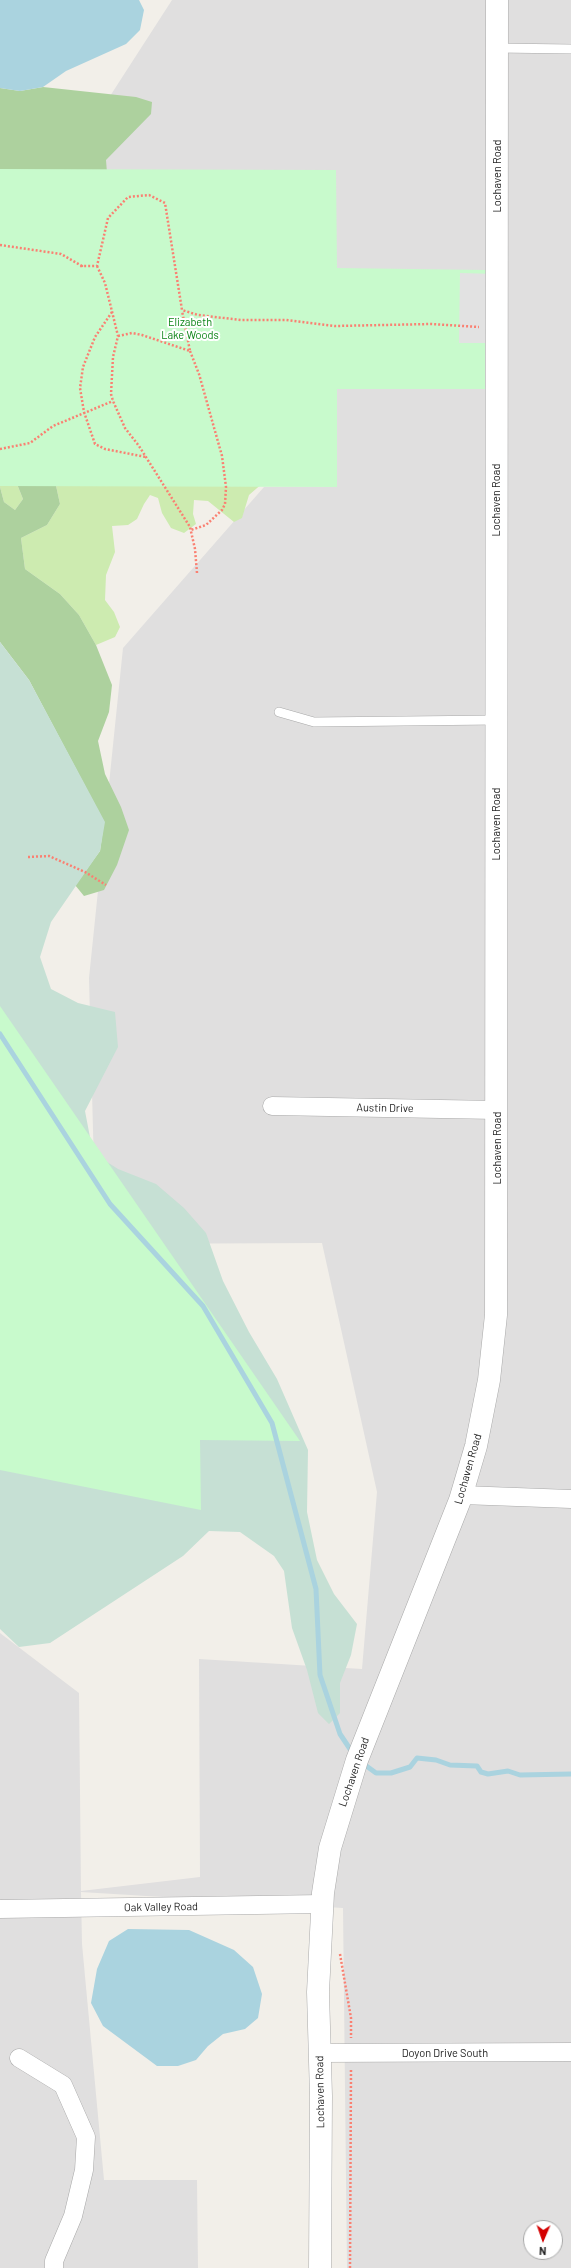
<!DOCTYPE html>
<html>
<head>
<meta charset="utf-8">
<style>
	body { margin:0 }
	#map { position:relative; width:571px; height:2268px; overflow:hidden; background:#f2efe9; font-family:Barlow,sans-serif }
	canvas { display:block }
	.north { position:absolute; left:523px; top:2220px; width:40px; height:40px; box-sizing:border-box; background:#fff; border:1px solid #a7a7a7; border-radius:50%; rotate:182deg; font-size:11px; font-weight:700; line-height:16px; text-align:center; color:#222 }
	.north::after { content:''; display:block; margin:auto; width:14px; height:18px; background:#d40000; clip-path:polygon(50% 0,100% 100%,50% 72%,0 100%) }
</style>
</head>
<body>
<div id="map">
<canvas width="571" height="2268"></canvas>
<div class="north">N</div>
</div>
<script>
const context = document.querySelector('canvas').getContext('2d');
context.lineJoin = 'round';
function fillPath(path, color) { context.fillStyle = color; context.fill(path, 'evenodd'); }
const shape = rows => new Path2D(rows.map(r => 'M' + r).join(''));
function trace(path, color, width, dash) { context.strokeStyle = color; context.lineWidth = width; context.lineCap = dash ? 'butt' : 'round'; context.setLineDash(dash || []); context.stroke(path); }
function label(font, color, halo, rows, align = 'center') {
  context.font = font + ' Barlow,sans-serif'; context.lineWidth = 4; context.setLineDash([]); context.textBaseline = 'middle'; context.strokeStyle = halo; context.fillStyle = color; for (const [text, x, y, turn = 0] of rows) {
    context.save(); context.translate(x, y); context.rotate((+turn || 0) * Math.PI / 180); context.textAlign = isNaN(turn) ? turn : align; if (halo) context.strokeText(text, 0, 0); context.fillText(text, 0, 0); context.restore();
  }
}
const residential = shape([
	[172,0,571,0,571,2268,347,2268,343,1908,81,1892,82,1944,104,2180,197,2180,198,2268,0,2268,0,1633,79,1693,81,1891,200,1877,199,1659,362,1669,377,1492,322,1243,96,1244,89,978,123,648,264,487,337,487,336,389,485,389,337,268,63,169],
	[531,2228,555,2228,555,2252,531,2252]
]);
const grass = shape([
	[141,188,164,194,175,214,181,243,196,255,199,271,198,292,200,303,207,301,218,250,243,249,263,261,251,275,220,299,223,309,253,311,272,304,296,290,302,304,323,335,361,342,403,345,436,341,453,335,452,318,435,306,383,293,357,280,329,270,439,274,485,270,485,274,460,274,459,343,485,343,483,386,408,385,379,382,336,364,323,364,317,374,325,384,330,406,323,418,309,432,296,458,275,464,264,482,249,495,242,518,234,522,208,501,194,500,193,514,196,524,184,533,171,528,162,513,158,498,150,495,144,504,137,519,128,525,112,526,115,552,106,575,105,600,114,612,120,627,115,637,96,645,79,615,60,594,25,569,21,538,47,525,60,504,55,481,43,465,18,463,13,474,23,499,15,510,4,502,0,487,0,459,12,436,33,421,54,396,73,362,81,300,90,280,90,227,102,204,119,190]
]);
const forest = shape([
	[43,87,136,97,152,102,151,114,106,160,107,173,0,459,0,88,20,91],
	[13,474,55,481,60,504,47,525,21,538,25,569,60,594,79,615,96,645,112,685,109,712,98,741,105,774,121,807,129,830,117,865,104,890,84,896,75,885,100,851,104,822,29,680,0,642,0,487,4,502,15,510,23,499]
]);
const wetland = shape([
	[0,642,29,680,105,822,100,851,51,922,40,957,51,989,78,1003,115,1012,118,1047,85,1111,93,1153,118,1169,156,1184,184,1208,206,1233,223,1281,249,1332,277,1379,308,1450,307,1512,317,1560,334,1594,357,1624,351,1655,340,1683,340,1713,329,1724,318,1713,307,1670,292,1628,284,1571,274,1556,240,1532,209,1531,183,1556,50,1643,19,1647,0,1629]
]);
const park = shape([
	[0,169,336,170,337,268,486,270,485,389,337,389,337,487,0,486],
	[0,1006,300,1441,200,1440,201,1510,0,1470]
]);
const parking = shape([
	[460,273,497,274,497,343,459,343]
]);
const water = shape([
	[0,0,139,0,144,10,140,30,126,44,66,71,43,87,20,91,0,88],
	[128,1929,189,1930,234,1950,253,1967,262,1994,258,2018,245,2029,223,2034,208,2046,196,2060,178,2066,157,2066,103,2026,91,2003,97,1969,109,1941]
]);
const stream = shape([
	[0,1034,110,1204,203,1306,272,1423,316,1589,320,1675,340,1734,350,1749],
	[365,1765,376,1773,391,1773,410,1767,417,1758,436,1760,450,1765,477,1766,481,1772,488,1774,508,1771,520,1775,571,1774]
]);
const path = shape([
	[0,245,61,254,82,266,80,266,97,266,108,218,128,197,149,195,165,203,182,310,198,315,241,320,286,320,335,326,432,324,479,327],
	[97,266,105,283,118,336,113,357,111,394,113,401,125,428,139,446,190,527,195,549,197,573],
	[112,312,95,337,83,367,80,388,84,412,95,444,105,449,146,457],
	[118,336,132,333,142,335,190,351,182,311],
	[190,351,199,374,222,456,226,487,225,504,222,510,206,525,191,530],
	[0,449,30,443,53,426,113,401],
	[28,857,49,856,85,872,106,885],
	[340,1954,351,2018,351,2038],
	[350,2268,351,2069]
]);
const service = shape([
	[497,48,571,49],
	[279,712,314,722,496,720]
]);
const minor = shape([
	[272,1106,497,1110],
	[462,1495,571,1499],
	[0,1909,322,1904],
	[320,2053,571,2052],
	[19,2058,63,2085,86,2137,84,2170,73,2216,54,2261,54,2268]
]);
const tertiary = shape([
	[320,2268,321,2096,318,1992,323,1893,330,1848,357,1760,460,1500,476,1446,489,1380,496,1315,497,0]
]);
const streetNames = [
	["Lochaven Road",497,176,-90],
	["Lochaven Road",496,500,-90],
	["Lochaven Road",496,824,-90],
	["Austin Drive",385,1108,1],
	["Lochaven Road",497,1148,-90],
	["Lochaven Road",468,1469,-74],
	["Lochaven Road",354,1772,-71],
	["Oak Valley Road",161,1907,-1],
	["Doyon Drive South",445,2053],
	["Lochaven Road",320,2092,-91]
];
const parkNames = [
	["Elizabeth",190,322],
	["Lake Woods",190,335]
];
fillPath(residential, '#e0dfdf');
fillPath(grass, '#cdebb0');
fillPath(forest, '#add19e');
fillPath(wetland, '#c6e0d4');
fillPath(park, '#c8facc');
fillPath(parking, '#e2e2e2');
fillPath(water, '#aad3df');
trace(stream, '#aad3df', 5);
trace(service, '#a9a9a9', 10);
trace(minor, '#a9a9a9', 19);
trace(tertiary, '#a9a9a9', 23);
trace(path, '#fa8072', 2.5, [2, 2]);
trace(service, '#fff', 9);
trace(minor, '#fff', 18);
trace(tertiary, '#fff', 22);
label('11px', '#222', '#fff', streetNames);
label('11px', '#0c8416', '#fff', parkNames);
</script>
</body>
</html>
